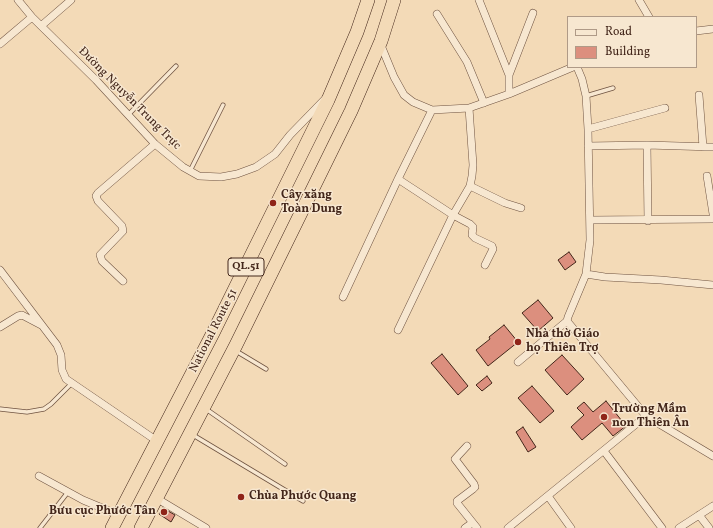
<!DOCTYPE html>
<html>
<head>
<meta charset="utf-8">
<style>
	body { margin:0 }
	#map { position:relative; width:713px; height:528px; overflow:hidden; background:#f3dab7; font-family:Vollkorn,serif }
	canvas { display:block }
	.legend { position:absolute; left:567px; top:16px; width:130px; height:52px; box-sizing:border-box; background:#f7e7d0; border:1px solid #af9a87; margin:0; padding:5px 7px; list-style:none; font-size:12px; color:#43261a }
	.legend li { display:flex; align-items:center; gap:8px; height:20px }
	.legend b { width:20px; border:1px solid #af9a87 }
</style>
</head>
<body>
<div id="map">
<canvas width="713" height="528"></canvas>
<ul class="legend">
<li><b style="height:5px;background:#f7e7d0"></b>Road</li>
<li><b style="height:11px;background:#dc8f7e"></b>Building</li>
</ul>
</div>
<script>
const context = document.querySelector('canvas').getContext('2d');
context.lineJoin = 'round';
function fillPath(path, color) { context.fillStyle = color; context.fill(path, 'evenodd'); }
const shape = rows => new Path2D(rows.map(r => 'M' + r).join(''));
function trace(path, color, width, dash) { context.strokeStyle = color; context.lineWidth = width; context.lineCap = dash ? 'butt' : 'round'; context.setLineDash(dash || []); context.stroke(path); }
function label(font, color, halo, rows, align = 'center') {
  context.font = font + ' Vollkorn,serif'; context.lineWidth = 3; context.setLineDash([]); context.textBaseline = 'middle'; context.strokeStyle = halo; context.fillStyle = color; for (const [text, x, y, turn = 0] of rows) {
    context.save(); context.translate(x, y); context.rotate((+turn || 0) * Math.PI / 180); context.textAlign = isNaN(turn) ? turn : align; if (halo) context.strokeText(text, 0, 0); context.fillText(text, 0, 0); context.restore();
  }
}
const building = shape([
	[569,252,576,262,565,270,558,260,569,252],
	[538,300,553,318,538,331,522,313,538,300],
	[504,325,518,342,488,366,476,350,490,339,489,337,504,325],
	[442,354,468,386,458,395,431,363,442,354],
	[562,355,584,379,567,395,545,370,562,355],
	[487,376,492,383,482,391,476,385,487,376],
	[532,386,554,411,540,423,518,398,532,386],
	[606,401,626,426,613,436,602,423,582,440,571,427,584,415,577,408,584,402,593,412,606,401],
	[523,427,536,447,528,452,516,432,523,427],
	[163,508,175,515,171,522,159,514,163,508]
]);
const lane = shape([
	[586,96,613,88],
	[128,115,176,66],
	[190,171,223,105],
	[236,351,266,369],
	[0,409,27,412,44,409,51,404,72,383],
	[206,409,285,464],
	[193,435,303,501],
	[40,528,68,492]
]);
const street = shape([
	[18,0,32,17,96,80,155,144,183,167,199,176,221,177,237,174,256,167,275,154,290,135,325,99],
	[479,0,509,75],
	[639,0,649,17],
	[437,14,467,62,484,103],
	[41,26,71,0],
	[696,31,713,29],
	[380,43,394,77,404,95,413,102,432,110,469,108,509,94,573,67],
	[0,44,32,17],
	[577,67,582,79,586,96,588,129,590,240,586,274,568,317,567,321,646,416,713,456],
	[509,94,509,75,533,13],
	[699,95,703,147],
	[588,129,665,108],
	[647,145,648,221],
	[588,146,647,145,713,147],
	[707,176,713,214],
	[398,179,453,215,470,224,473,227,472,235,475,238,492,246,493,249,485,265],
	[470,186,505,203,521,208],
	[590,220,713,219],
	[0,270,57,345,61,355,62,370,66,379,157,441],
	[586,274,605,277,661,280,713,285],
	[123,281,102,261,100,255,123,231,122,226,98,201,96,196,98,193,155,144],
	[343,297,398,179,432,110],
	[0,327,18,316,22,315,41,325],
	[398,330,453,215,470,186,472,176,473,165,469,108],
	[518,362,567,321],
	[467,446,455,459,474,484,475,487,473,489,457,501,457,503,477,528],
	[604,451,662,528],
	[39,476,83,500,119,515],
	[548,496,571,528],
	[156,498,206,528],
	[699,515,709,528],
	[465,528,472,523],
	[508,528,646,416],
	[679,528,713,506]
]);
const highway = shape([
	[112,528,213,333,328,100,357,32,368,0],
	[141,528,236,345,351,111,381,41,394,0]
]);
const markers = [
	[273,203,4,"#8f2418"],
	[518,342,4,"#8f2418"],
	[604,417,4,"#8f2418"],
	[241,497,4,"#8f2418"],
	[164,512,4,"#8f2418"]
];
const shields = [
	[246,267,36]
];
const shieldNames = [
	["QL.51",246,267]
];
const streetNames = [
	["Đường Nguyễn Trung Trực",129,99,45],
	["National Route 51",214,331,-63]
];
const poiNames = [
	["Cây xăng",281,196],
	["Toàn Dung",281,210],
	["Nhà thờ Giáo",526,335],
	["họ Thiên Trợ",526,349],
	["Trường Mầm",612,410],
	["non Thiên Ân",612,424],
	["Chùa Phước Quang",249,497],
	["Bưu cục Phước Tân",156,512,"right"]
];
fillPath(building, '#dc8f7e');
trace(building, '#43261a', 1);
trace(lane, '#6f5341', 5);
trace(street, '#6f5341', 8);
trace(highway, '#43261a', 14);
trace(lane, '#f7e7d0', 3.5);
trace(street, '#f7e7d0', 7);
trace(highway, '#f3dab7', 13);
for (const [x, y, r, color] of markers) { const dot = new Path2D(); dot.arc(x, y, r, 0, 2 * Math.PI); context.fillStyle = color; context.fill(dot); trace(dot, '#f7e7d0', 1.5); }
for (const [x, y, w] of shields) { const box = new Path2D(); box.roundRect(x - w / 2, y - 9, w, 18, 3); context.fillStyle = '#f7e7d0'; context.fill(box); trace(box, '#43261a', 1); }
label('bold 11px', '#43261a', null, shieldNames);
label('12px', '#43261a', '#f7e7d0', streetNames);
label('bold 12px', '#43261a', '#f7e7d0', poiNames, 'left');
</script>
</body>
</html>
